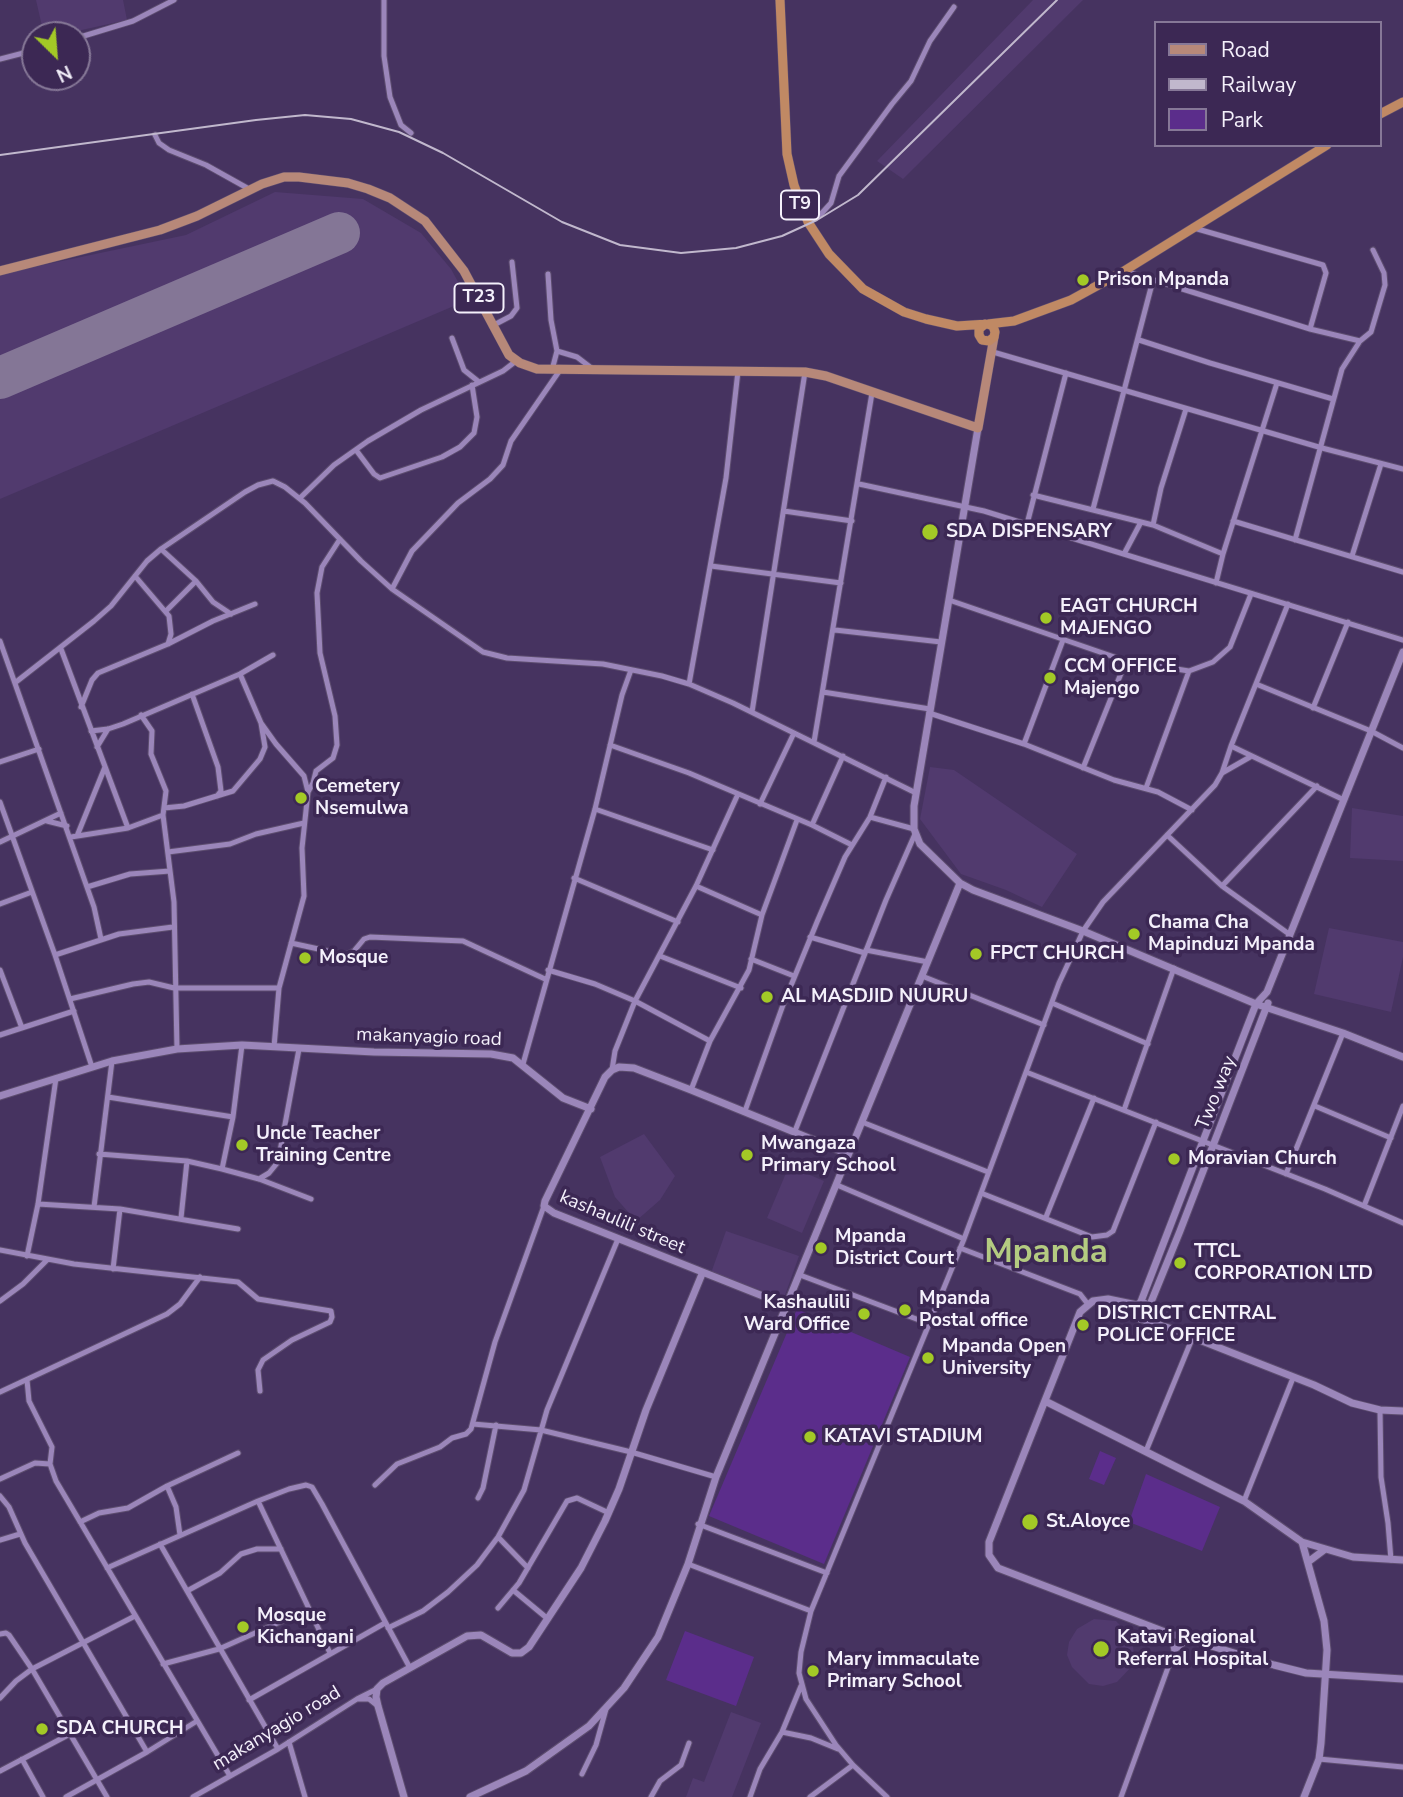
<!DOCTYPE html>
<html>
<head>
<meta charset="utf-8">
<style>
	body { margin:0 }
	#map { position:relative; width:1403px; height:1797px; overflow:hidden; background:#463360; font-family:"Nunito Sans",sans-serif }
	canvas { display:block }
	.legend { position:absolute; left:1154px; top:21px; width:228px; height:126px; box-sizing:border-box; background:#3c2854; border:2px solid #867897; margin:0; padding:9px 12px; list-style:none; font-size:21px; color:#f4f0fb }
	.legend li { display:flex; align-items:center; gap:14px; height:35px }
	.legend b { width:35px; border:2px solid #867897 }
	.north { position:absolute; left:21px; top:21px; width:70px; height:70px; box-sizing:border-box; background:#3c2854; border:2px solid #867897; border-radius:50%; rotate:155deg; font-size:19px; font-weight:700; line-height:28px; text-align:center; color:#f4f0fb }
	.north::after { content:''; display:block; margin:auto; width:24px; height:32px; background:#a3c926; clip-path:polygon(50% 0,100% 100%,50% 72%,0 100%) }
</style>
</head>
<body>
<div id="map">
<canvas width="1403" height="1797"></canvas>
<ul class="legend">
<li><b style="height:9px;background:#b78879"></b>Road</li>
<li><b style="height:9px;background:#c1b8cd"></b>Railway</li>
<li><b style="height:19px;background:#5b2d8b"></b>Park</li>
</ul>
<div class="north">N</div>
</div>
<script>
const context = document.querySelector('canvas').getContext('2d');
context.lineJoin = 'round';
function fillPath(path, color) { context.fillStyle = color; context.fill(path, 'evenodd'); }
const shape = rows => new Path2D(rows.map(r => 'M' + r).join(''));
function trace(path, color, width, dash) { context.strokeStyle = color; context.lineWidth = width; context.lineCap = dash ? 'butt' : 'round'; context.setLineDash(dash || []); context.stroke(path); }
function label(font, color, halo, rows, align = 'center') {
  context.font = font + ' "Nunito Sans",sans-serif'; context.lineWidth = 7; context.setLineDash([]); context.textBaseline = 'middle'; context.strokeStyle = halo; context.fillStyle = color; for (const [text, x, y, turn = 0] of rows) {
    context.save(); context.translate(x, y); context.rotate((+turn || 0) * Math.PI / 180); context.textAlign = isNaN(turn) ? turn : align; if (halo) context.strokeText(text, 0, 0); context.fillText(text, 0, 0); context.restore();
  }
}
const built = shape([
	[36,0,123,0,127,20,59,35,44,35],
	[1033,0,1083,0,903,179,877,161],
	[275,192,363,199,421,233,451,269,468,300,0,499,0,276,19,270,186,235],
	[930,767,954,770,1077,854,1042,907,1006,890,961,874,920,819],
	[1352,808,1403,816,1403,861,1350,858],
	[1329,928,1403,942,1403,957,1391,1012,1314,994],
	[644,1134,675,1176,660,1200,636,1221,615,1197,600,1157],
	[789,1166,824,1181,802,1233,767,1218],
	[726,1231,799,1256,784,1298,711,1273],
	[1094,1619,1116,1621,1132,1638,1135,1663,1117,1682,1103,1686,1089,1684,1072,1667,1067,1655,1069,1642,1077,1629],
	[731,1712,761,1723,732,1797,686,1797,693,1778,704,1782]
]);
const green = shape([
	[797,1309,910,1357,824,1564,709,1516],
	[1100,1451,1116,1458,1104,1485,1089,1479],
	[1146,1474,1220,1507,1202,1551,1129,1522],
	[685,1631,754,1657,736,1706,666,1680]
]);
const runway = shape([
	[0,378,339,233]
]);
const minor = shape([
	[384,0,384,56,390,97,401,125,411,133],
	[77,38,133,21,174,0],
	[0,59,35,50],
	[155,135,159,143,169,150,206,165,249,189],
	[808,222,821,214,831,203,839,176,892,104,911,81,930,41,954,7],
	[1194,228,1323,265,1326,273,1310,329],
	[1125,271,1310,329,1360,341],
	[548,274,551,320,557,351,577,357,594,370],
	[492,326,511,316,517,308,512,262],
	[452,338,464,370,479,382],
	[1139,340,1210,363,1333,399],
	[993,352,1322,448,1403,469],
	[552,370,557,351],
	[356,450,374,474,380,478,442,457,460,447,474,433,477,417,472,385],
	[859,484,984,511,1403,640],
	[1033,495,1153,525,1223,554],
	[300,498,334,465,368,441,421,410,503,371,516,361],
	[1093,509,1153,280],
	[784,511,852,521],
	[1233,521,1403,572],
	[1027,524,1066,373],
	[1153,525,1161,488,1186,409],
	[1295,540,1342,369,1360,341,1371,332,1385,285,1384,273,1373,250],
	[161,549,196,581,213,602,231,614],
	[1124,554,1141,522],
	[1352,556,1381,464],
	[711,566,841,583],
	[135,576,169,616,171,634,168,644],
	[1216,583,1223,554,1277,383],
	[392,589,412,551,458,503,490,479,503,465,511,441,560,370],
	[949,600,1126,661,1189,671,1213,662,1230,647,1251,594],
	[166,611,196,581],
	[835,630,941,642],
	[0,641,94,907,101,939],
	[61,649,128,828],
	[16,682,94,621,111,606,147,561,161,549,245,492,258,485,273,481,285,487,305,503,361,561,392,589,483,652,507,658,603,664,662,676,689,684,733,703,916,793],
	[689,684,726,478,738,371],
	[1256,684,1371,731,1403,748],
	[823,692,930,709],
	[192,694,218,767,221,791,217,796],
	[81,707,92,680,98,673,168,644,213,621,255,604],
	[1313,708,1348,622],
	[752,712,805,372],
	[929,713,1024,744,1114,780,1158,792,1192,810],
	[141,715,152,731,151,754,166,791,163,815,174,902,177,1049],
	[261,723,276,744,304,776,308,792,302,848,304,896,279,988,274,1047],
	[91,731,108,729,123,724,240,674,273,655],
	[814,742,872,393],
	[1024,744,1063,640],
	[610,745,689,773,812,825,852,845],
	[1231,746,1344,800],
	[97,747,108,729],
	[0,762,39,749],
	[1083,768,1126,661],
	[1222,773,1250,757],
	[1146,788,1189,671],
	[308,792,313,783,316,771,333,758,337,745,335,716,320,653,317,593,322,567,340,539],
	[0,802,55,955,92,1067],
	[760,804,794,733],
	[164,808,184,806,233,791,260,759,265,747,261,723,240,674],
	[595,809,713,850],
	[870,817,914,829],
	[47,821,67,826],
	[812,825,843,756],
	[1167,835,1222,886,1289,934],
	[77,836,105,767],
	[71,837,128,828,163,815],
	[0,842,61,813],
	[168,852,230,844,256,834,304,823],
	[574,878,678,922],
	[696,886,762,915],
	[1222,886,1317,786],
	[87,887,130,874,170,871],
	[0,904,32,892],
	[810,937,865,953],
	[291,943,346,955,354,951,364,939,370,937,463,941,545,979],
	[866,950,928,962],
	[55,955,119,934,173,927],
	[660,956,741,988],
	[751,959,794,976],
	[0,970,22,1028],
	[548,970,595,984,635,1001,710,1041],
	[922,976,1044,1025],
	[70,999,133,984,149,982,174,988,279,988],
	[1052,1003,1148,1044],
	[0,1035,74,1011],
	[523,1064,595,809,622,695,631,670],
	[612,1070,615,1051,635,1001,696,886,738,794],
	[1026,1072,1325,1189,1403,1223],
	[691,1090,710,1041,749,970,762,915,797,820],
	[108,1097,233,1117],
	[1315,1106,1391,1138],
	[1124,1110,1174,968],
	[745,1111,783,1005,817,922,845,857,870,817,886,777],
	[862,1122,988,1172],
	[795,1131,886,900,915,834],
	[99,1154,187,1161,222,1169,259,1179,311,1199],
	[222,1169,233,1117,242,1045],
	[1286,1174,1343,1033],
	[259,1179,269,1173,278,1162,299,1049],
	[837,1185,964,1239],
	[981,1193,1092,1237,1107,1235,1113,1231,1156,1122],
	[38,1204,120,1209,238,1229],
	[1364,1206,1403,1106],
	[94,1207,112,1061],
	[1046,1217,1094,1098],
	[181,1218,187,1161],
	[960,1248,1080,1294,1087,1303],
	[0,1250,74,1264,238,1282,258,1299,331,1311,332,1317,330,1322,292,1340,263,1360,258,1370,260,1391],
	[27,1256,38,1204,56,1078],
	[113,1269,120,1209],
	[800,1275,927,1323],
	[0,1301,23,1284,47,1260],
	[27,1380,29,1401,52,1447,50,1464,56,1481,230,1776],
	[0,1392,167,1314,180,1304,200,1277],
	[1380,1410,1381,1477,1388,1523,1391,1560],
	[473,1424,541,1430,631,1452,716,1477],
	[1146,1451,1192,1339],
	[0,1479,35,1463,50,1464],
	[375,1485,397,1464,440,1447,452,1438,466,1434,471,1429,495,1342,544,1206],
	[167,1486,176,1507,180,1535],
	[0,1496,9,1507,25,1543,147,1752],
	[478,1498,483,1488,496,1425],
	[258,1501,330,1653],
	[1244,1501,1293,1378],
	[80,1522,99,1513,128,1508,167,1486,238,1453],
	[698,1524,827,1573],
	[498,1537,528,1568],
	[0,1540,20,1534],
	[160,1544,278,1749],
	[688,1564,811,1611],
	[107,1568,258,1501,289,1489,306,1485,312,1487,322,1504,410,1668],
	[513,1590,548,1619],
	[187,1591,220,1573,241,1554,257,1549,281,1549],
	[498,1608,519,1583,567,1501,577,1498,609,1513],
	[388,1628,423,1611,448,1592,477,1565,498,1537,524,1490,547,1410,618,1239],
	[0,1634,6,1633,9,1635,32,1669,107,1797],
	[1174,1651,1187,1640],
	[163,1664,219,1649,309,1609],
	[0,1698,16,1681,32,1669,135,1616],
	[359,1699,369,1699,378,1706],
	[249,1700,385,1623],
	[782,1732,811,1738,838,1749],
	[289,1742,305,1797],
	[22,1759,43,1797],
	[1319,1759,1403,1767],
	[0,1771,70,1734],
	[582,1774,596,1745,606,1709],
	[66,1797,147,1752,197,1721],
	[193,1797,278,1749,357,1699,377,1689],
	[651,1797,660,1781,681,1765,689,1743],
	[750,1797,760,1769,782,1732,801,1686],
	[810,1797,853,1765],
	[887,1797,853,1765,836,1745,806,1699,799,1673,801,1652,811,1611,964,1239,1059,983,1074,951,1083,931,1103,902,1215,785,1222,773,1231,746,1288,604],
	[1121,1797,1174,1651,1172,1641,1167,1634]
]);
const tertiary = shape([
	[978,428,914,806,914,829,920,844,960,883,973,890,1083,931,1256,1004,1343,1033,1403,1057],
	[0,1096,112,1061,177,1049,242,1045,374,1052,491,1054,513,1058,563,1098,591,1109],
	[1111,1301,1137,1318],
	'1134 1311a8 8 0 1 1 16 0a8 8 0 1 1-16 0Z',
	[1140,1304,1247,1027,1256,1004,1267,992,1403,652],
	[1137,1305,1108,1299,1093,1301,1080,1312,989,1542,989,1555,998,1568,1165,1632,1274,1665,1306,1673,1403,1679],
	[788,1306,554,1213,544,1206,545,1201,605,1077,612,1070,619,1067,634,1068,691,1090,848,1154],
	[1149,1307,1180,1231,1268,1003],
	[1141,1319,1169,1328,1314,1385,1352,1403,1380,1410,1403,1411],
	[1045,1401,1244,1501,1302,1542,1353,1557,1403,1560],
	[1302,1542,1324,1621,1327,1650,1321,1743,1319,1759,1304,1797],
	[1308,1562,1324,1550],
	[404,1797,378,1706,376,1697,377,1689,383,1683,467,1636,481,1635,512,1653,521,1653,529,1647,581,1568,605,1521,619,1489,646,1410,702,1274],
	[470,1797,526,1771,589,1726,624,1688,658,1637,688,1564,716,1477,960,883]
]);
const primary = shape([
	[0,271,160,230,197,216,262,184,284,177,299,177,348,183,368,189,390,198,425,221,464,271,509,355,520,363,537,369,805,372,826,376,978,428,994,337]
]);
const trunk = shape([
	[780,0,787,154,794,185,808,222,829,254,863,289,904,312,926,319,957,326,988,324,1014,321,1071,300,1124,271,1327,145],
	[1380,114,1403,102],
	[985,324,979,329,979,335,982,340,989,341,994,337,995,332,993,326,988,324]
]);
const rail = shape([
	[0,155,256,120,305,115,351,119,399,132,443,153,562,222,620,245,681,253,736,248,782,236,817,220,858,195,1057,0]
]);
const markers = [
	[1083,280,7,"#a3c926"],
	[930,532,9,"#a3c926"],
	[1046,618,7,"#a3c926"],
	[1050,678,7,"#a3c926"],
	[301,798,7,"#a3c926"],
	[1134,934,7,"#a3c926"],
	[976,954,7,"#a3c926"],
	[305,958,7,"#a3c926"],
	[767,997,7,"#a3c926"],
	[242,1145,7,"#a3c926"],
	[747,1155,7,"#a3c926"],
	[1174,1159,7,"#a3c926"],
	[821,1248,7,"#a3c926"],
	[1180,1263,7,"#a3c926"],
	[905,1310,7,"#a3c926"],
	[864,1314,7,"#a3c926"],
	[1083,1325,7,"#a3c926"],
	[928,1358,7,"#a3c926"],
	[810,1437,7,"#a3c926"],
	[1030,1522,9,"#a3c926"],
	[243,1627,7,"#a3c926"],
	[1101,1649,9,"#a3c926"],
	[813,1671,7,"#a3c926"],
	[42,1729,7,"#a3c926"]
];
const shields = [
	[800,205,38],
	[479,298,49]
];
const shieldNames = [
	["T9",800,205],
	["T23",479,298]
];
const poiNames = [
	["Prison Mpanda",1097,280],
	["SDA DISPENSARY",946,532],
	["EAGT CHURCH",1060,607],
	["MAJENGO",1060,629],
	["CCM OFFICE",1064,667],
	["Majengo",1064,689],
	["Cemetery",315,787],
	["Nsemulwa",315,809],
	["Chama Cha",1148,923],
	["Mapinduzi Mpanda",1148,945],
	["FPCT CHURCH",990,954],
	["Mosque",319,958],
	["AL MASDJID NUURU",781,997],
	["Uncle Teacher",256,1134],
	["Training Centre",256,1156],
	["Mwangaza",761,1144],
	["Primary School",761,1166],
	["Moravian Church",1188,1159],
	["Mpanda",835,1237],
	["District Court",835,1259],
	["TTCL",1194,1252],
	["CORPORATION LTD",1194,1274],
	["Mpanda",919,1299],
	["Postal office",919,1321],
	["Kashaulili",850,1303,"right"],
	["Ward Office",850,1325,"right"],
	["DISTRICT CENTRAL",1097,1314],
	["POLICE OFFICE",1097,1336],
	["Mpanda Open",942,1347],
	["University",942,1369],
	["KATAVI STADIUM",824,1437],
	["St.Aloyce",1046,1522],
	["Mosque",257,1616],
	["Kichangani",257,1638],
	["Katavi Regional",1117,1638],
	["Referral Hospital",1117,1660],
	["Mary immaculate",827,1660],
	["Primary School",827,1682],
	["SDA CHURCH",56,1729]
];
const streetNames = [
	["makanyagio road",429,1038,2],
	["Two way",1217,1093,-68],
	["kashaulili street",622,1223,23],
	["makanyagio road",277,1729,-31]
];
const townNames = [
	["Mpanda",1046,1254]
];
fillPath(built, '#513a6e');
fillPath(green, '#5b2d8b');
trace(runway, '#847696', 42);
trace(minor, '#5d4d6f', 7);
trace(tertiary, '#5d4d6f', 9);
trace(primary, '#5d4d6f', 10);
trace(trunk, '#5d4d6f', 10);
trace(minor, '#9b86ba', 5);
trace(tertiary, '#9b86ba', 7);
trace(primary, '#b78879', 9);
trace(trunk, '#c08964', 9);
trace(rail, '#c1b8cd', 2);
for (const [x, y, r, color] of markers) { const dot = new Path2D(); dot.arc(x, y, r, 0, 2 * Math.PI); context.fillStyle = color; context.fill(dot); trace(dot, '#3c2854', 2.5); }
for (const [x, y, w] of shields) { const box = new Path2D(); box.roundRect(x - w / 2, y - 14.5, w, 29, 5); context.fillStyle = '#3c2854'; context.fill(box); trace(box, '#f4f0fb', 2); }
label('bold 18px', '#f4f0fb', null, shieldNames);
label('bold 19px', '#f4f0fb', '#3c2854', poiNames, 'left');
label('19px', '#f4f0fb', '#3c2854', streetNames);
label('bold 33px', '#b4cb81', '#3c2854', townNames);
</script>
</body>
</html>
